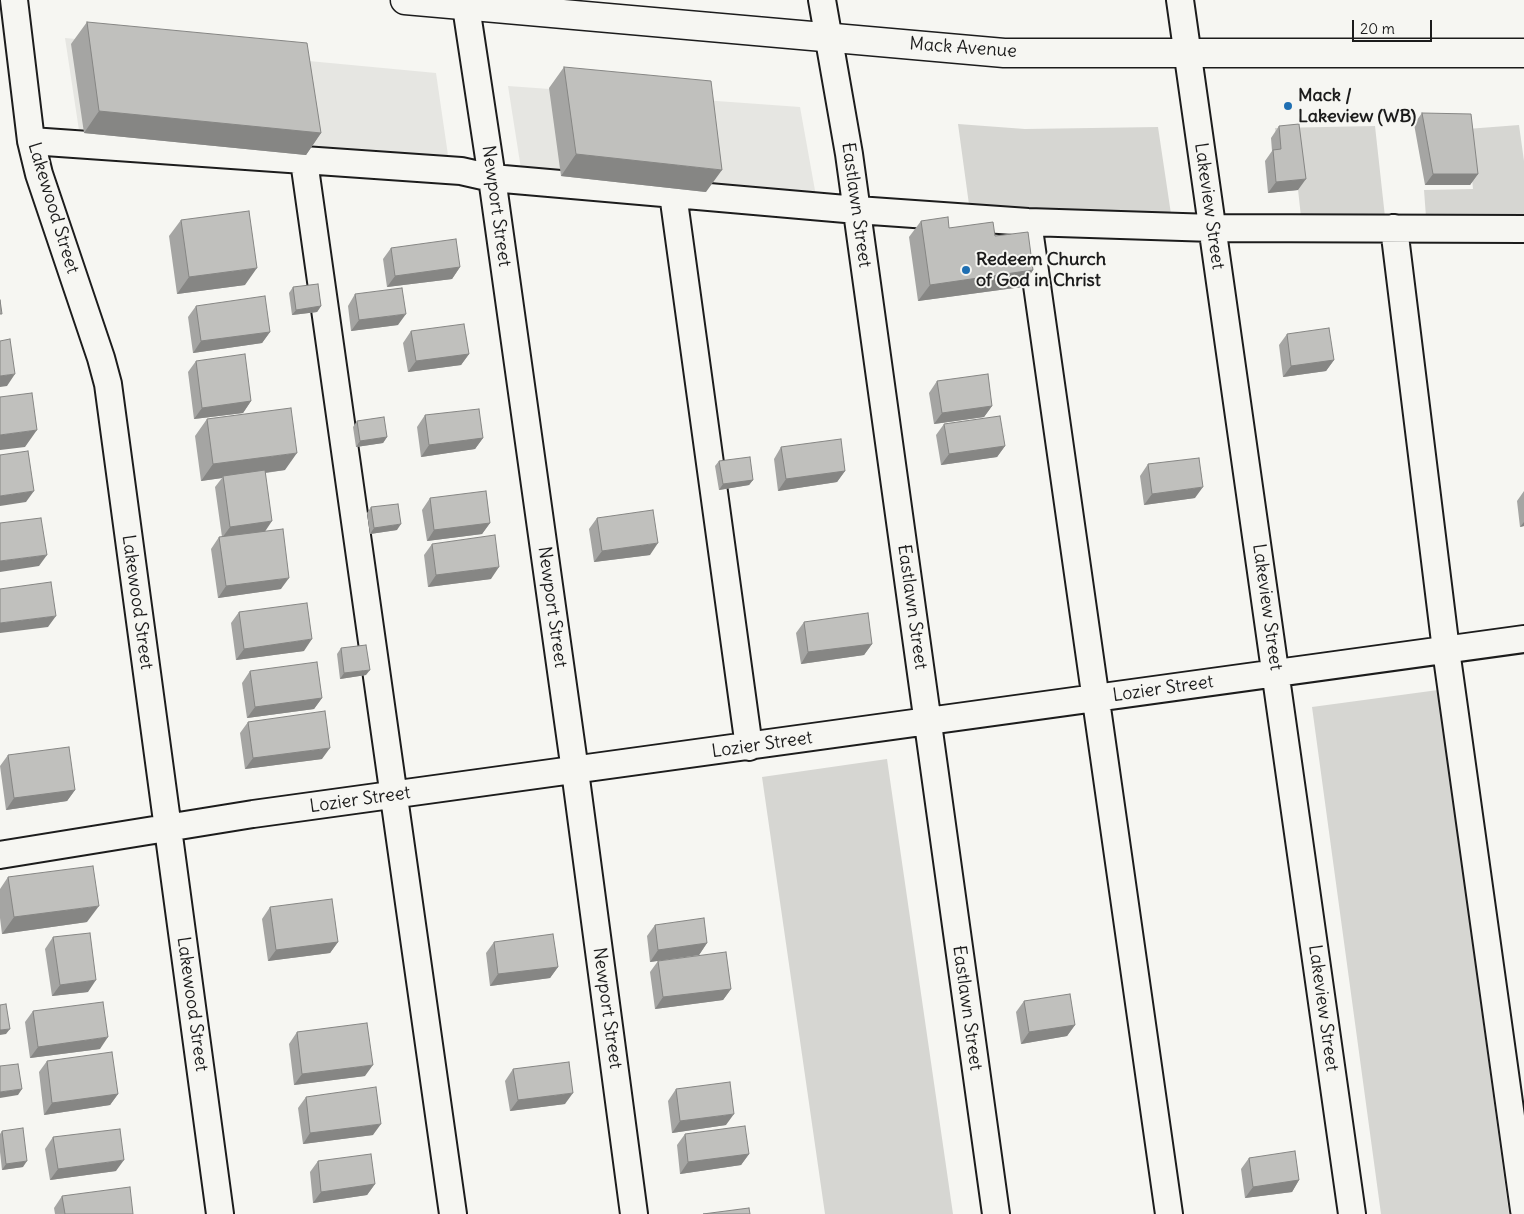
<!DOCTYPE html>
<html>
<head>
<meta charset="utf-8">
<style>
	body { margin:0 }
	#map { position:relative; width:1524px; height:1214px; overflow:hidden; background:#f6f6f2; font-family:Delius,sans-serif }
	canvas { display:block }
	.scale { position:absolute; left:1352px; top:20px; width:80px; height:22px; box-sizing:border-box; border:2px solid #1c1c1c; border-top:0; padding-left:6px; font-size:15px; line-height:18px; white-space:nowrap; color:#1c1c1c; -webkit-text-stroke:4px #f6f6f2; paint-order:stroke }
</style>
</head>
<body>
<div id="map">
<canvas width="1524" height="1214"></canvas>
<div class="scale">20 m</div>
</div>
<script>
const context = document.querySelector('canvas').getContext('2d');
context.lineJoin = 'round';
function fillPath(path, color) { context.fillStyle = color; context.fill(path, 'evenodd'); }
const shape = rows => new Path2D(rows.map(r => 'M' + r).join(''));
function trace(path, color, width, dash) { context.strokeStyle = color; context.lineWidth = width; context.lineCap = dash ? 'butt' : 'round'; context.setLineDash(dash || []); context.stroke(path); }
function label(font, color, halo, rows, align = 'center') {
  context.font = font + ' Delius,sans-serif'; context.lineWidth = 4; context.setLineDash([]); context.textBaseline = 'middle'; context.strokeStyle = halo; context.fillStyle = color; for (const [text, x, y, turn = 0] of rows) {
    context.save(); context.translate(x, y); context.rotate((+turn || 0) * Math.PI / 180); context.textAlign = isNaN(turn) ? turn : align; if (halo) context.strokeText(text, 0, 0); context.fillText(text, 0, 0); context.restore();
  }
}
const built = shape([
	[65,38,436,73,449,162,80,137],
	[508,86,800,107,816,196,521,169]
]);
const green = shape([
	[958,124,1025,129,1158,127,1171,214,970,212],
	[1519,125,1524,161,1524,215,1426,217,1424,190,1473,189,1467,129],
	[1375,126,1385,217,1301,217,1292,134,1276,136,1275,128],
	[1438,690,1509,1214,1381,1214,1312,707],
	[887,759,953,1214,825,1214,762,777]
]);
const minor = shape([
	[14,0,31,141,39,174,101,358,108,384,220,1214],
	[465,0,492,178,575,771,634,1214],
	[822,0,849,154,996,1214],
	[1180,0,1352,1214],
	[31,141,461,171,492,178,857,210,1028,222,1213,228,1524,229],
	[304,161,453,1214],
	[673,194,749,747],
	[1028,222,1169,1214],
	[1394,228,1446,650,1524,1210],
	[0,855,253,814,1524,639]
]);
const major = shape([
	[405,0,1004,53,1524,53]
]);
const wall = shape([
	[87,22,321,133,306,155,84,133,71,44],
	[564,67,706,192,561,176,549,88],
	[1422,113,1478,174,1470,185,1425,185,1414,124],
	[1279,126,1298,190,1268,193,1265,161,1272,151,1271,138],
	[181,220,245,285,177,294,169,236],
	[921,221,949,228,995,236,1033,270,1022,287,918,301,909,237],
	[391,248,460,267,452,279,387,287,383,259],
	[293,287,321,306,317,312,292,315,289,293],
	[355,294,398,325,351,331,348,306],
	[196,306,270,332,262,343,193,353,188,317],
	[411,331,469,354,461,365,408,372,403,343],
	[1287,334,1334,360,1326,371,1283,377,1279,345],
	[196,361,251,401,243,413,194,419,188,372],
	[937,381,992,406,984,417,934,424,929,393],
	[425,415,483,438,475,449,421,457,417,427],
	[207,419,285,470,266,473,265,532,281,589,218,598,211,549,219,537,222,537,215,487,222,478,201,481,195,436],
	[357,421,387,437,383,443,356,447,353,427],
	[944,424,1005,446,997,457,941,465,936,435],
	[781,447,845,471,837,482,778,491,774,459],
	[719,461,753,480,749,485,719,490,715,466],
	[1148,464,1195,498,1144,505,1140,476],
	[1524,491,1524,526,1520,527,1517,501],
	[430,498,490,523,482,534,427,541,422,510],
	[371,507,397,530,370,534,367,513],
	[597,518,650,555,594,562,589,529],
	[432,544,491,579,428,587,424,555],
	[239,612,304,651,236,660,231,623],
	[804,622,872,644,864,655,801,664,796,633],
	[341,648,366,675,340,679,337,654],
	[250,671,322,698,314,709,247,718,242,683],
	[248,722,322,759,245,769,240,733],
	[8,755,75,790,67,801,6,810,0,766],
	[8,877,87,922,2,934,0,918,0,889],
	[270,907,338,942,330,953,268,961,262,919],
	[655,925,707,943,699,955,650,962,647,936],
	[53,937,88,992,52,996,45,949],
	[494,942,558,967,550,978,490,986,486,953],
	[658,961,731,989,723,1000,655,1009,650,972],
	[1024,1001,1075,1025,1067,1036,1021,1044,1016,1012],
	[33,1011,100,1049,30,1058,25,1022],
	[297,1032,365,1076,294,1085,289,1044],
	[47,1061,118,1094,110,1105,44,1115,39,1072],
	[513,1069,565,1104,510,1111,505,1081],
	[676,1089,726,1125,672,1133,668,1101],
	[306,1097,373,1135,303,1144,298,1108],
	[2,1131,23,1167,2,1170,0,1152,0,1134],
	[685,1134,749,1154,741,1165,680,1174,677,1145],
	[53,1137,116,1171,50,1180,45,1149],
	[1249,1158,1299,1180,1292,1192,1245,1198,1241,1169],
	[318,1161,375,1184,367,1195,313,1203,310,1172],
	[62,1196,133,1214,55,1214,54,1208]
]);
const shadedWall = shape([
	[99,111,321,133,306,155,84,133],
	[576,154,722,170,706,192,561,176],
	[1433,174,1478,174,1470,185,1425,185],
	[1306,179,1298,190,1268,193,1276,182],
	[460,267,452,279,387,287,395,276],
	[257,268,245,285,177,294,189,277],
	[1033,270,1022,287,918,301,930,285],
	[321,306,317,312,292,315,296,310],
	[406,314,398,325,351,331,359,320],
	[270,332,262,343,193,353,201,341],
	[469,354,461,365,408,372,416,361],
	[1334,360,1326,371,1283,377,1291,366],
	[15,374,7,386,0,387,0,376],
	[251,401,243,413,194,419,202,408],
	[992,406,984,417,934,424,942,413],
	[37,430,25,447,0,450,0,435],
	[387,437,383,443,356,447,360,441],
	[483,438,475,449,421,457,429,445],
	[1005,446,997,457,941,465,949,454],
	[297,453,285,470,224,478,223,476,222,478,201,481,213,464],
	[845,471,837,482,778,491,786,479],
	[753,480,749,485,719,490,723,484],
	[1203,487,1195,498,1144,505,1152,494],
	[34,491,26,502,0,506,0,496],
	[272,521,264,533,222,538,230,527],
	[1524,522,1524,526,1520,527],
	[490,523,482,534,427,541,434,530],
	[401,524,397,530,370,534,374,528],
	[658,543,650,555,594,562,602,551],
	[47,555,39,566,0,572,0,561],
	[499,567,491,579,428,587,436,575],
	[289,578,281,589,218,598,226,586],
	[56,616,48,627,0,633,0,623],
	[312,639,304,651,236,660,244,649],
	[872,644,864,655,801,664,808,652],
	[370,670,366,675,340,679,344,673],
	[322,698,314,709,247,718,255,707],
	[330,748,322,759,245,769,253,758],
	[75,790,67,801,6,810,14,798],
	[99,906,87,922,2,934,14,917],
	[338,942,330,953,268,961,276,950],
	[707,943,699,955,650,962,658,950],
	[558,967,550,978,490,986,498,974],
	[96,980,88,992,52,996,60,985],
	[731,989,723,1000,655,1009,663,997],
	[1075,1025,1067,1036,1021,1044,1029,1032],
	[10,1029,6,1034,0,1035,0,1030],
	[108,1037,100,1049,30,1058,38,1047],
	[373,1065,365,1076,294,1085,302,1074],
	[22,1089,18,1095,0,1098,0,1092],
	[573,1093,565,1104,510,1111,518,1100],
	[118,1094,110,1105,44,1115,52,1103],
	[734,1114,726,1125,672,1133,680,1121],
	[381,1124,373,1135,303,1144,310,1133],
	[749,1154,741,1165,680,1174,688,1162],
	[124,1160,116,1171,50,1180,58,1169],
	[27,1161,23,1167,2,1170,6,1164],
	[1299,1180,1292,1192,1245,1198,1253,1187],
	[375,1184,367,1195,313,1203,321,1192]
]);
const building = shape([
	[87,22,307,43,321,133,99,111,87,22],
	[564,67,711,81,722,170,576,154,564,67],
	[1422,113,1471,114,1478,174,1433,174,1422,113],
	[1299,124,1306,179,1276,182,1273,150,1281,149,1279,126,1299,124],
	[249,211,257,268,189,277,181,220,249,211],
	[948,217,949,228,993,222,995,236,1028,232,1033,270,930,285,921,221,948,217],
	[456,239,460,267,395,276,391,248,456,239],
	[318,284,321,306,296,310,293,287,318,284],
	[402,288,406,314,359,320,355,294,402,288],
	[265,296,270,332,201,341,196,306,265,296],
	[0,300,2,314,0,314,0,300],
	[464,324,469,354,416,361,411,331,464,324],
	[1329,328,1334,360,1291,366,1287,334,1329,328],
	[10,339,15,374,0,376,0,341,10,339],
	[245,354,251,401,202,408,196,361,245,354],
	[988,374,992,406,942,413,937,381,988,374],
	[32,393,37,430,0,435,0,397,32,393],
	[291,408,297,453,213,464,207,419,291,408],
	[479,409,483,438,429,445,425,415,479,409],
	[1000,416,1005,446,949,454,944,424,1000,416],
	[384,417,387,437,360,441,357,421,384,417],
	[841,439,845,471,786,479,781,447,841,439],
	[28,451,34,491,0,496,0,455,28,451],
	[750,457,753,480,723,484,719,461,750,457],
	[1199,458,1203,487,1152,494,1148,464,1199,458],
	[265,470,272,521,230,527,223,476,265,470],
	[486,491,490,523,434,530,430,498,486,491],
	[398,504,401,524,374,528,371,507,398,504],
	[653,510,658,543,602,551,597,518,653,510],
	[41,518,47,555,0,561,0,523,41,518],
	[283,529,289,578,226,586,219,537,283,529],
	[495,535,499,567,436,575,432,544,495,535],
	[51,582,56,616,0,623,0,589,51,582],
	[307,603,312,639,244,649,239,612,307,603],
	[868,613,872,644,808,652,804,622,868,613],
	[366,645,370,670,344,673,341,648,366,645],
	[317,662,322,698,255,707,250,671,317,662],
	[325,711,330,748,253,758,248,722,325,711],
	[69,747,75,790,14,798,8,755,69,747],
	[93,866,99,906,14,917,8,877,93,866],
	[332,899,338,942,276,950,270,907,332,899],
	[704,918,707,943,658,950,655,925,704,918],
	[90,933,96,980,60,985,53,937,90,933],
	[553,934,558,967,498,974,494,942,553,934],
	[726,952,731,989,663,997,658,961,726,952],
	[1070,994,1075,1025,1029,1032,1024,1001,1070,994],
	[103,1002,108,1037,38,1047,33,1011,103,1002],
	[6,1004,10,1029,0,1030,0,1005,6,1004],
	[367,1023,373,1065,302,1074,297,1032,367,1023],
	[112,1052,118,1094,52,1103,47,1061,112,1052],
	[569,1062,573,1093,518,1100,513,1069,569,1062],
	[18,1064,22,1089,0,1092,0,1066,18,1064],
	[730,1082,734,1114,680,1121,676,1089,730,1082],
	[376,1087,381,1124,310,1133,306,1097,376,1087],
	[745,1126,749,1154,688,1162,685,1134,745,1126],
	[23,1128,27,1161,6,1164,2,1131,23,1128],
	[120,1129,124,1160,58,1169,53,1137,120,1129],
	[1295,1151,1299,1180,1253,1187,1249,1158,1295,1151],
	[371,1154,375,1184,321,1192,318,1161,371,1154],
	[130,1187,133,1214,65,1214,62,1196,130,1187],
	[749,1208,750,1214,703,1214,749,1208]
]);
const markers = [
	[1288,106,5,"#1f6fb2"],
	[966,270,5,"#1f6fb2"]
];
const streetNames = [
	["Mack Avenue",963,48,4],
	["Eastlawn Street",856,205,82],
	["Newport Street",496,206,82],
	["Lakeview Street",1209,206,82],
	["Lakewood Street",53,208,73],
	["Lakewood Street",137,602,82],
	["Newport Street",552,607,82],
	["Eastlawn Street",912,607,82],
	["Lakeview Street",1267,607,82],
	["Lozier Street",1163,689,-8],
	["Lozier Street",762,745,-8],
	["Lozier Street",360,800,-8],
	["Lakewood Street",192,1004,82],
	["Newport Street",607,1008,82],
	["Eastlawn Street",967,1008,82],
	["Lakeview Street",1323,1008,82]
];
const poiNames = [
	["Mack /",1298,96],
	["Lakeview (WB)",1298,117],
	["Redeem Church",976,260],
	["of God in Christ",976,281]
];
fillPath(built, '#e6e6e2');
fillPath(green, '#d6d6d2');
trace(minor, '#1c1c1c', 30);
trace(major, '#1c1c1c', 31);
trace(minor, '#f6f6f2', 26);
trace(major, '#f6f6f2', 28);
fillPath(wall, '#a5a5a3');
fillPath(shadedWall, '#868684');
fillPath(building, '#c0c0bd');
trace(building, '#868684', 1);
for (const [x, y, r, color] of markers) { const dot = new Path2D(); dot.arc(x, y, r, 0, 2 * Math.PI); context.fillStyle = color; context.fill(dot); trace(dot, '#f6f6f2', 2); }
label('18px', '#1c1c1c', '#f6f6f2', streetNames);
label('bold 18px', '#1c1c1c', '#f6f6f2', poiNames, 'left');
</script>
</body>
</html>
